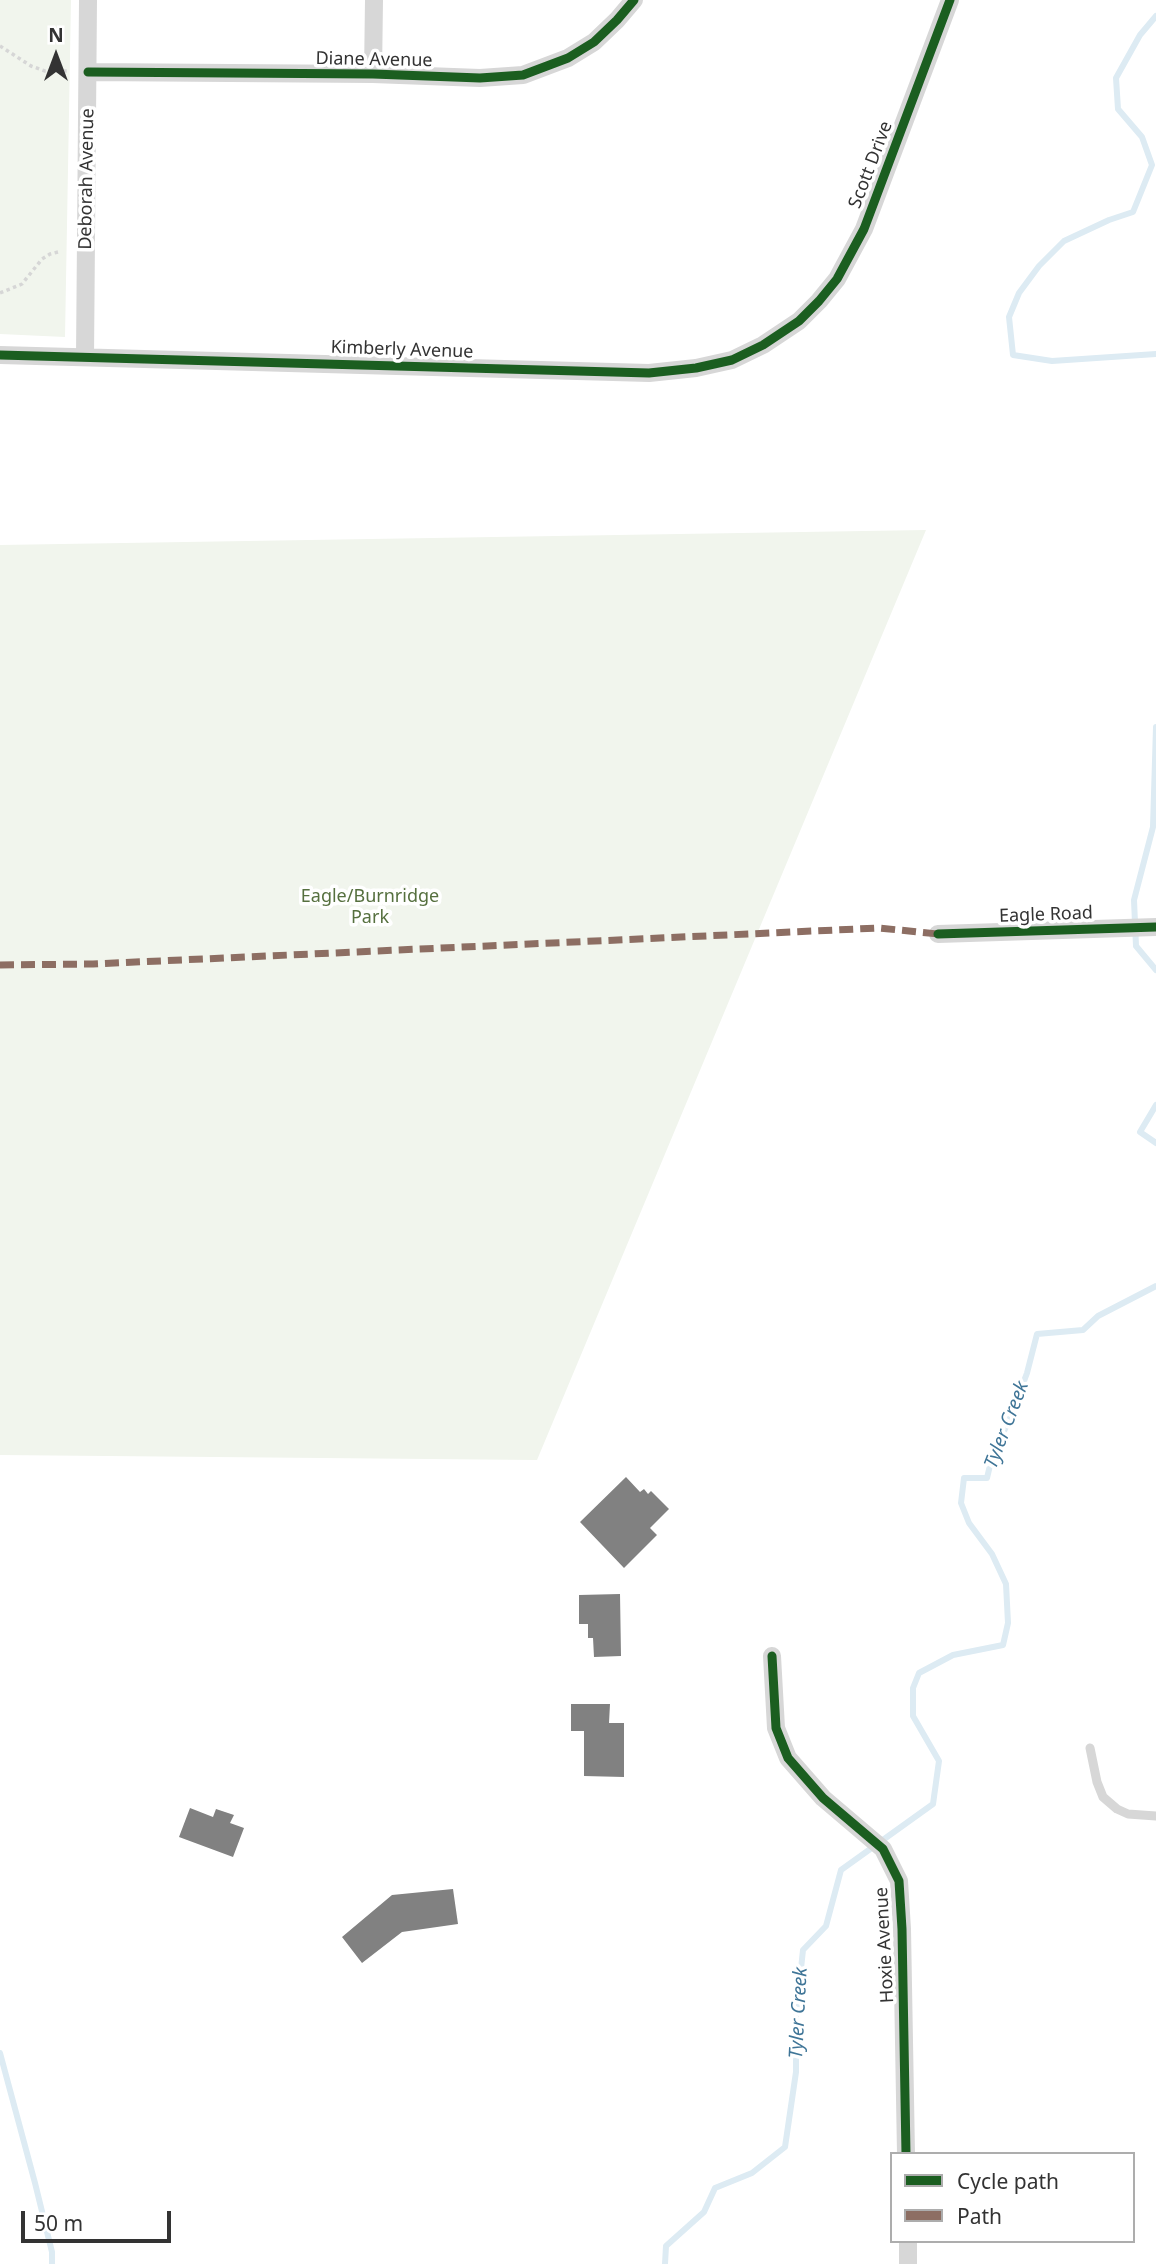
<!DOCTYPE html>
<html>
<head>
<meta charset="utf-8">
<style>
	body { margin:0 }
	#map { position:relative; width:1156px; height:2264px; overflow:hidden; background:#fff; font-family:"Noto Sans",sans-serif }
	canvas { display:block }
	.legend { position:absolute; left:890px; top:2152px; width:245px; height:91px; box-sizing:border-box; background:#fff; border:2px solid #adadad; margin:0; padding:9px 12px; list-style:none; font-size:21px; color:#333 }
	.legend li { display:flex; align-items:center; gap:14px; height:35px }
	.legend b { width:35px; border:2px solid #adadad }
	.north { position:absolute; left:21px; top:21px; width:70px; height:70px; -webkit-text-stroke:5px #fff; paint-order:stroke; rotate:0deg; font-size:19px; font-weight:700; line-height:28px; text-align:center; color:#333 }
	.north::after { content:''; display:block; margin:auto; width:24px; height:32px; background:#333; clip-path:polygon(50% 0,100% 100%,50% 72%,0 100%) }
	.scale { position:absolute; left:21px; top:2211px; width:150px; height:32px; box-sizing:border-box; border:4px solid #333; border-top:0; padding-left:9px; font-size:21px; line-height:24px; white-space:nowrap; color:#333; -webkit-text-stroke:5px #fff; paint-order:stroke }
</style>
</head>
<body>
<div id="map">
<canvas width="1156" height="2264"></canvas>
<ul class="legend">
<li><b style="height:9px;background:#1b5e20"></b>Cycle path</li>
<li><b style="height:9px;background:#8d6e63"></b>Path</li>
</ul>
<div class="north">N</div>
<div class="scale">50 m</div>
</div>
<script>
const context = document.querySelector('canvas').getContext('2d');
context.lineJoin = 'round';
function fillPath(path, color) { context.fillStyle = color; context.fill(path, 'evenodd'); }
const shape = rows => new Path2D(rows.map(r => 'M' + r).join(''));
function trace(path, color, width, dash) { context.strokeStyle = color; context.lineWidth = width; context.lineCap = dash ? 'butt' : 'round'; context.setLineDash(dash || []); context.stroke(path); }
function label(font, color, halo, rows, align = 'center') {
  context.font = font + ' "Noto Sans",sans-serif'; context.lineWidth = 7; context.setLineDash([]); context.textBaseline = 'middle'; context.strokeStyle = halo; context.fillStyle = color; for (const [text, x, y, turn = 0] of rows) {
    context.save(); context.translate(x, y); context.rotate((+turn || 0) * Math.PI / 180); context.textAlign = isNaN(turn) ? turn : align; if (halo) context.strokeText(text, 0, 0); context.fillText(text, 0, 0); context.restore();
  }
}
const green = shape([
	[0,0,71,0,65,337,0,334],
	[926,530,537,1460,0,1455,0,545]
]);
const stream = shape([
	[1156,16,1140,35,1116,78,1118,109,1142,137,1152,165,1133,212,1109,220,1064,241,1039,266,1019,293,1009,317,1013,355,1052,361,1156,354],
	[1156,727,1153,827,1134,900,1136,946,1156,970],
	[1156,1105,1140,1132,1156,1143],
	[0,2053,35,2183,52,2252,52,2264],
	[665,2264,666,2246,704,2212,715,2188,752,2173,785,2147,796,2072,796,2015,803,1950,826,1926,841,1870,933,1804,939,1761,913,1716,913,1688,919,1673,953,1655,1003,1645,1008,1623,1006,1584,992,1554,969,1523,961,1503,964,1478,987,1478,992,1457,1011,1416,1027,1373,1037,1334,1083,1330,1098,1316,1156,1286]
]);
const building = shape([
	[626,1477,640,1492,644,1489,648,1494,651,1491,669,1509,650,1528,657,1535,624,1568,580,1522],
	[620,1594,621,1656,594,1657,593,1638,588,1638,588,1624,579,1624,579,1595],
	[571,1704,610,1704,609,1723,624,1723,624,1777,584,1776,584,1731,571,1731],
	[190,1808,213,1817,216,1809,234,1815,230,1823,244,1828,233,1857,179,1837],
	[453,1889,458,1924,402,1932,362,1963,342,1937,392,1895]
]);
const path = shape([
	[0,46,31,66,45,71,68,71],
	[0,293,22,284,42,259,50,254,58,252]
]);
const lane = shape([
	[1090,1748,1097,1782,1103,1797,1117,1809,1128,1814,1156,1816]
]);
const street = shape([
	[88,72,373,74,480,78,523,75,568,58,594,42,617,20,634,0],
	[373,74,374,0],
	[0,355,649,373,696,368,732,360,763,345,799,321,819,301,837,279,864,229,950,0],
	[85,357,88,0],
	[938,934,1156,927],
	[772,1656,776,1728,788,1758,823,1798,883,1849,899,1881,902,1929,906,2154],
	[908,2241,908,2264]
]);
const quiet = shape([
	[0,965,93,964,879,928,938,934]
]);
const cycleway = shape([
	[88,72,373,74,480,78,523,75,568,58,594,42,617,20,634,0],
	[0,355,649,373,696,368,732,360,763,345,799,321,819,301,837,279,864,229,950,0],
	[938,934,1156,927],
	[772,1656,776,1728,788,1758,823,1798,883,1849,899,1881,902,1929,906,2154]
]);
const streetNames = [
	["Diane Avenue",374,60,1],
	["Scott Drive",871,165,-69],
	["Deborah Avenue",87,179,-89],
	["Kimberly Avenue",402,350,2],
	["Eagle Road",1046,915,-2],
	["Hoxie Avenue",885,1945,-93]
];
const parkNames = [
	["Eagle/Burnridge",370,897],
	["Park",370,918]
];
const waterNames = [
	["Tyler Creek",1007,1425,-69],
	["Tyler Creek",799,2013,-87]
];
fillPath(green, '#f1f5ed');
trace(stream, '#ddebf3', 6);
fillPath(building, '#818181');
trace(path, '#d6d6d6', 3.5, [3.5, 3.5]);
trace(lane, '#d7d7d7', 9);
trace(street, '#d7d7d7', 18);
trace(quiet, '#8d6e63', 7, [14, 7]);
trace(cycleway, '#1b5e20', 9);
label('18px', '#333', '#fff', streetNames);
label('18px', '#56703f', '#fff', parkNames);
label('italic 19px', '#3f7597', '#fff', waterNames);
</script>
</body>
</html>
